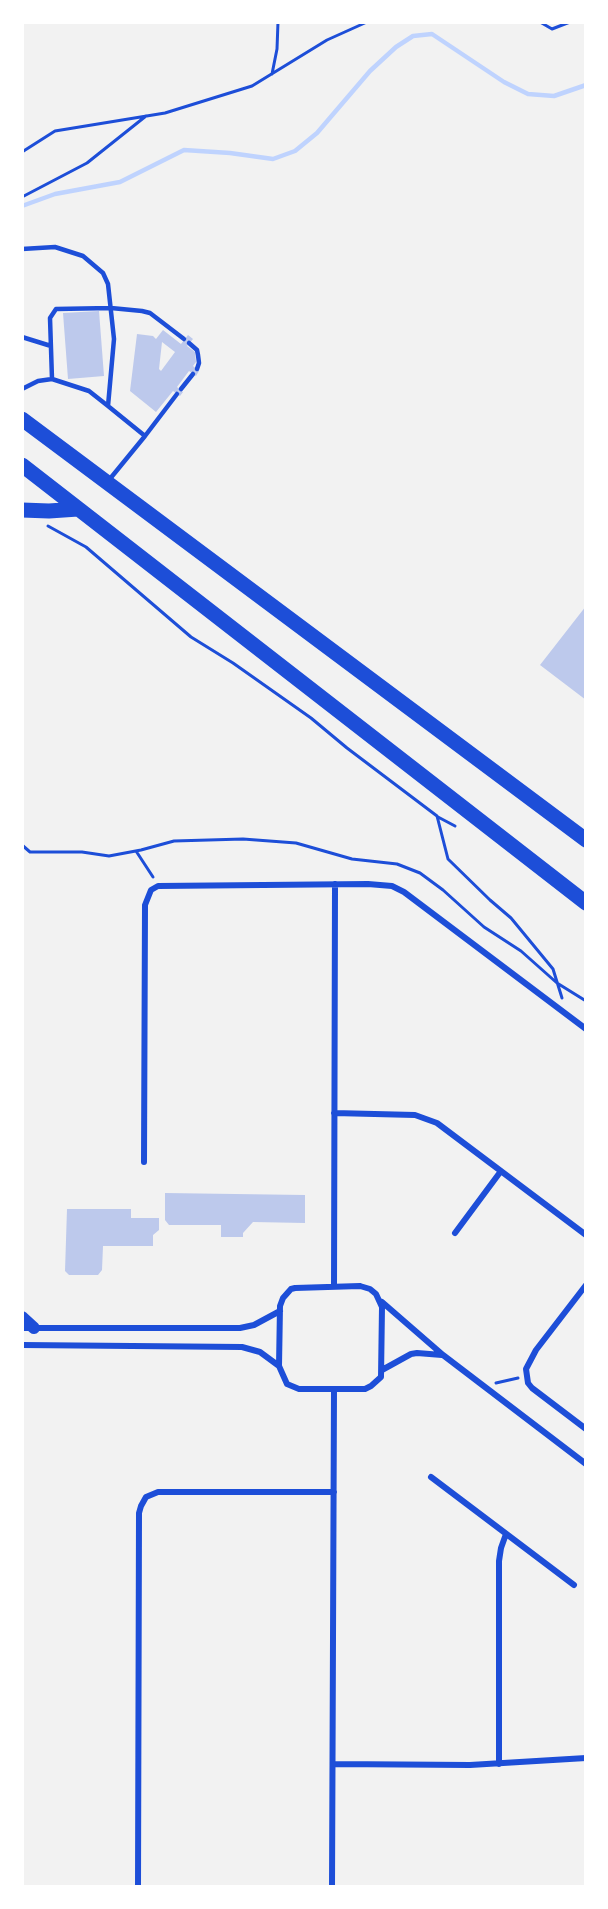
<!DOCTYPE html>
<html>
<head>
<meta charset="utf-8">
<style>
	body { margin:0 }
	#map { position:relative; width:608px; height:1909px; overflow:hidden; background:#f2f2f2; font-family:Helvetica,sans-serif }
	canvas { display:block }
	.frame { position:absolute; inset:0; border:24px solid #fff; pointer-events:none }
</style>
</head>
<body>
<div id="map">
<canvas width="608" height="1909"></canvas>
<div class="frame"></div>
</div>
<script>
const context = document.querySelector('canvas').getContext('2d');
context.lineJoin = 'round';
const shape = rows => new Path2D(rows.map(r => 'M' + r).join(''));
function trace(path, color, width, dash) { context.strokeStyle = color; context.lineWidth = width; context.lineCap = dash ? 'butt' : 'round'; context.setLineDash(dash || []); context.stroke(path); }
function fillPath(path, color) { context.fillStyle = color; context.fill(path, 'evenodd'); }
const stream = shape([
	[22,206,55,194,120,182,184,150,230,153,273,159,295,151,317,133,370,71,396,47,413,36,432,34,504,82,528,94,554,96,586,85]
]);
const building = shape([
	[99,311,104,376,68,379,63,313],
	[163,330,181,344,188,335,193,339,187,346,195,352,196,362,193,366,199,371,196,376,189,371,177,387,183,392,180,396,173,391,156,412,130,391,137,334,153,336,156,339],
	[162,342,175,352,161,371,159,369],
	[586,606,586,700,540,665],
	[165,1193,305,1195,305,1223,253,1222,243,1233,243,1237,221,1237,221,1225,169,1225,165,1220],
	[67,1209,131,1209,131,1218,159,1218,159,1230,153,1235,153,1246,103,1246,102,1270,98,1275,69,1275,65,1271]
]);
const path = shape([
	[540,22,552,29,570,22],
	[272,74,277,49,278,22],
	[22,152,55,131,165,113,252,86,327,40,367,22],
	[22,197,87,163,146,116],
	[48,526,86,547,191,637,233,663,311,718,347,748,437,816,448,859,490,900,511,918,553,969,562,998],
	[438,817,455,826],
	[22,845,30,852,82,852,109,856,141,850,174,841,243,839,296,843,352,859,397,864,420,873,443,890,484,927,521,951,557,983,586,1001],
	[136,851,153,877],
	[496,1383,518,1378]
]);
const service = shape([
	[22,249,55,247,83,256,103,273,108,284,114,339,108,406,145,436,109,480],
	[22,337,51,346],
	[189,343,197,350,198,355,199,363,197,369],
	[52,379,50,318,56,309,111,308,142,311,150,313,184,339],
	[22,389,38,381,52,379,89,391,108,406],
	[181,389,193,374],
	[145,436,177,394]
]);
const minor = shape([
	[334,1113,415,1115,437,1123,586,1235],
	[144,1162,145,905,151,890,158,886,368,884,392,886,404,892,586,1029],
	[455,1233,501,1171],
	[586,1285,536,1350,526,1369,528,1383,532,1388,586,1429],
	[360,1286,370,1289,376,1294,382,1307,381,1377,371,1386,365,1389,299,1389,287,1384,279,1366,280,1306,283,1298,291,1289,295,1288,360,1286],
	[334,1287,335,884],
	[382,1302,443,1355,586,1464],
	[22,1328,240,1328,254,1325,280,1311],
	[22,1345,242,1347,260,1352,279,1366],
	[382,1370,411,1354,417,1353,442,1355],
	[431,1477,574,1585],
	[333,1764,470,1765,586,1758],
	[499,1764,499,1561,501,1548,506,1534],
	[138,1886,139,1513,141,1506,146,1497,158,1492,334,1492],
	[332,1886,334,1389]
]);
const secondary = shape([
	[22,1317,34,1328]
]);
const trunk = shape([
	[22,419,586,840],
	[22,465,586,903],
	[22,510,49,511,78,509]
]);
trace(stream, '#bfd3fe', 4.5);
fillPath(building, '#bdc9ec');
trace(path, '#1d4ed8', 3);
trace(service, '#1d4ed8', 4.5);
trace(minor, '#1d4ed8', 6);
trace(secondary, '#1d4ed8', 12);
trace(trunk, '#1d4ed8', 15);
</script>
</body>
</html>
